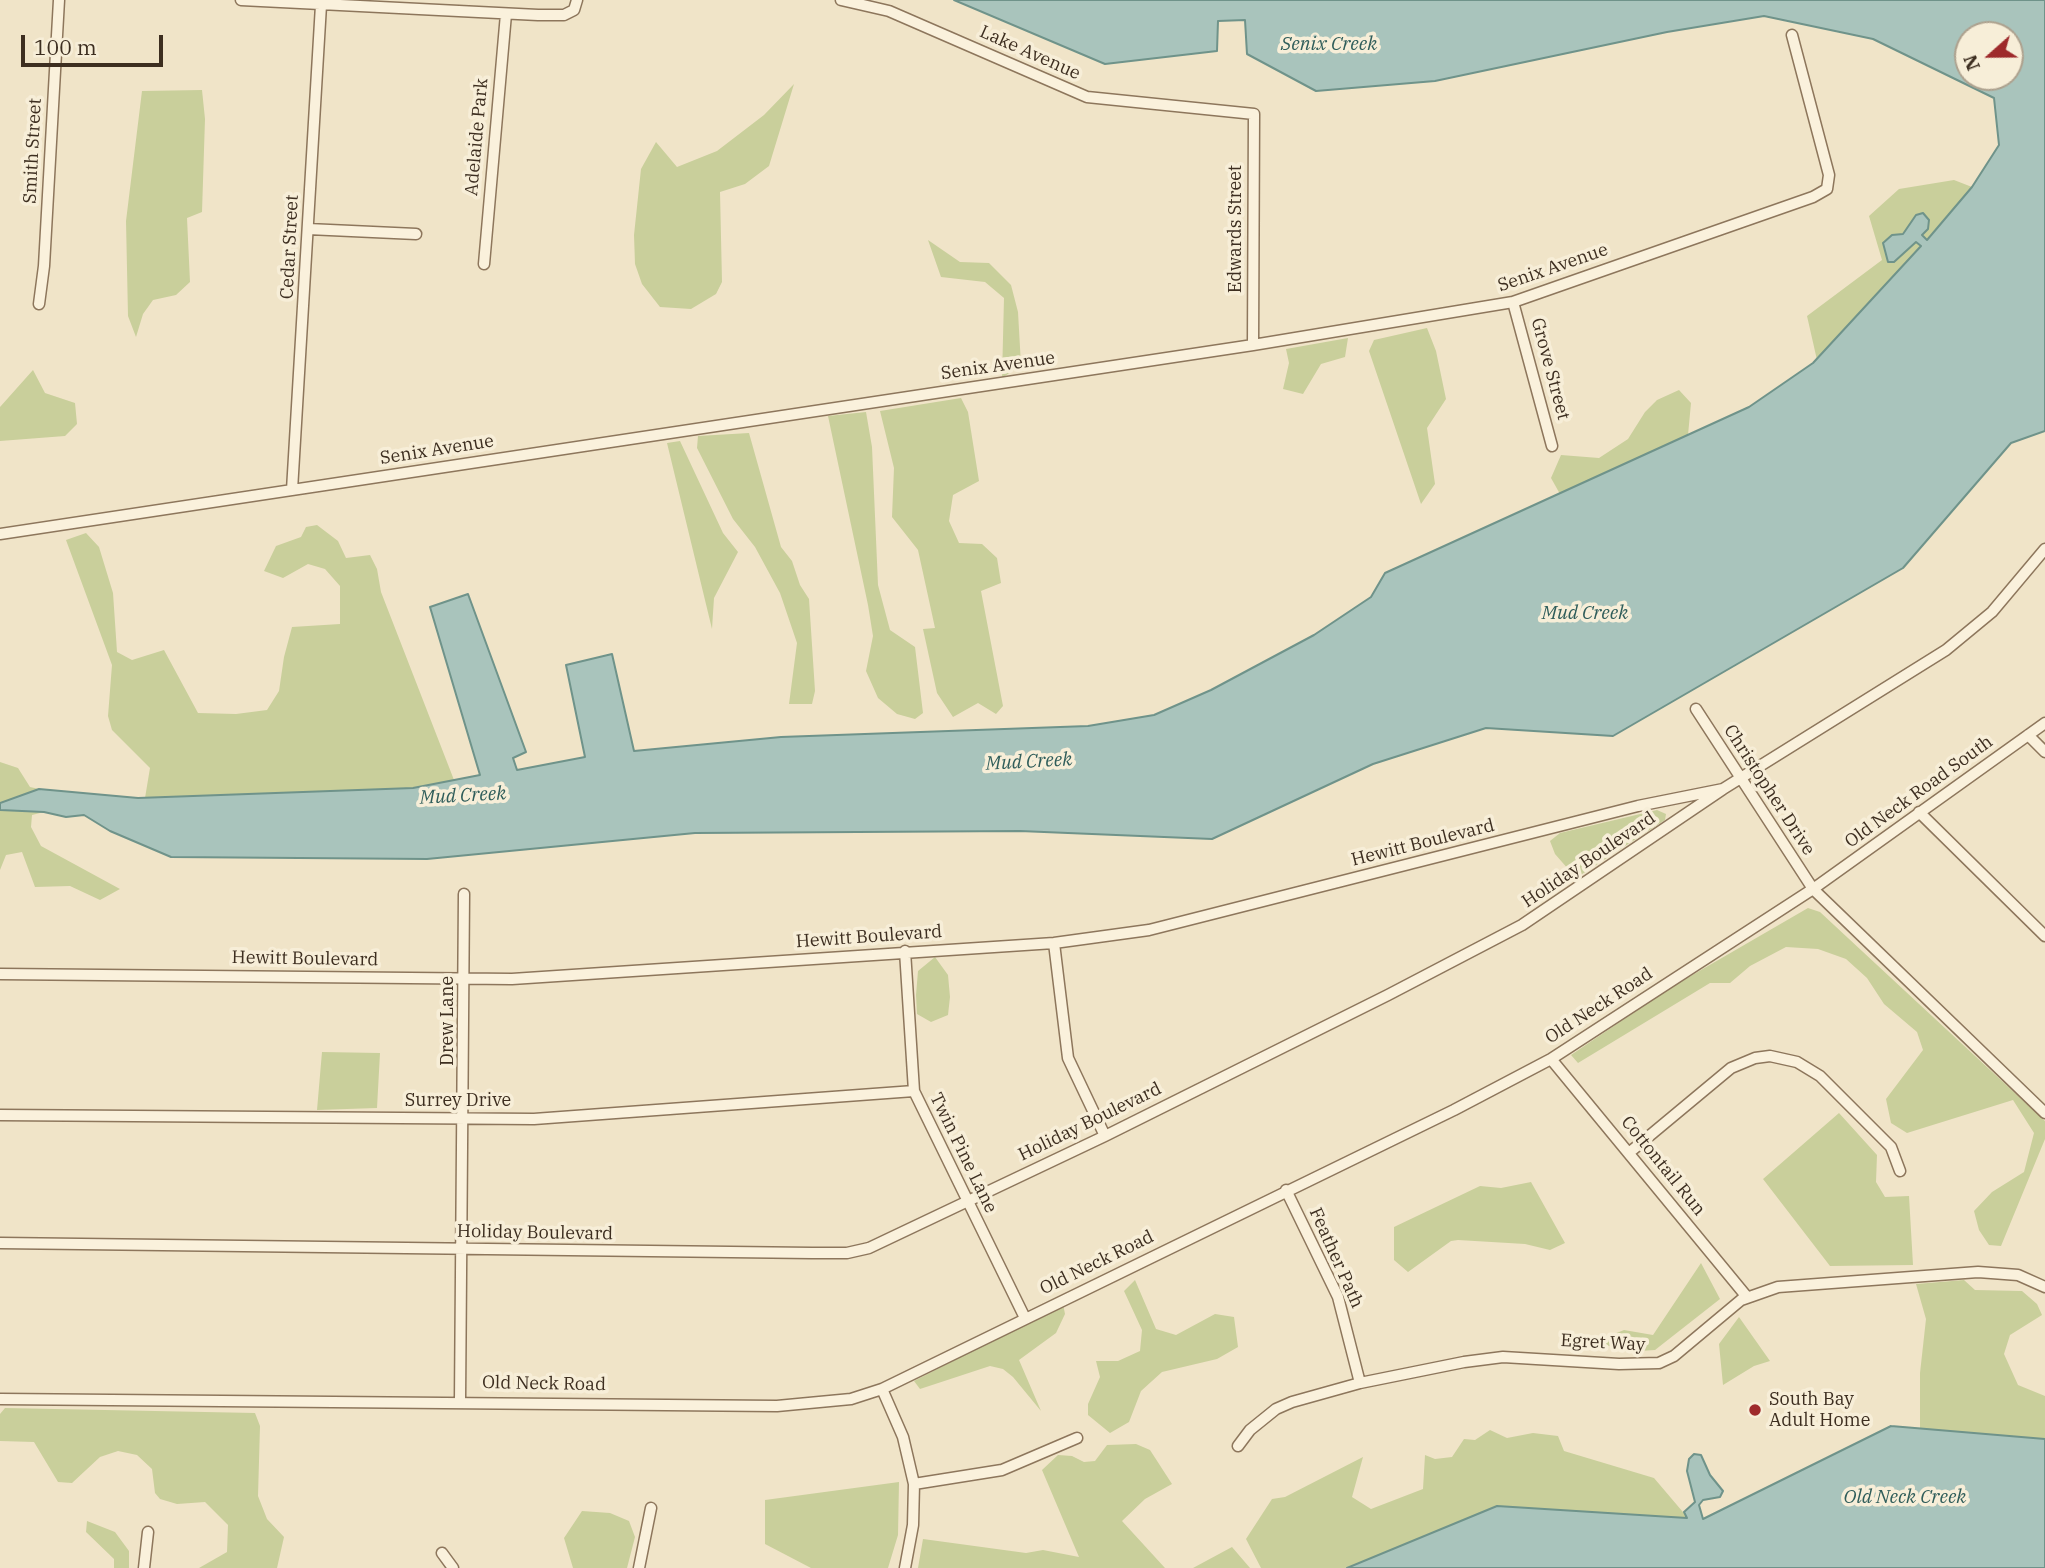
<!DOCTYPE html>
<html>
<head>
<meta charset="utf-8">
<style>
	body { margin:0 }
	#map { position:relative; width:2045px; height:1568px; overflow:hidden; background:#f0e4c8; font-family:"IBM Plex Serif",serif }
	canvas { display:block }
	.north { position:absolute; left:1954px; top:21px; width:70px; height:70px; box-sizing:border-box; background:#f7eed8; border:2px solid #ada18e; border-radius:50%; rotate:249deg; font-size:19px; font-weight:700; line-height:28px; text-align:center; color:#3d2e20 }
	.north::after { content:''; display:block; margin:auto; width:24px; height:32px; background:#9e2a2b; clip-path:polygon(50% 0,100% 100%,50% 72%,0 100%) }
	.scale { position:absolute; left:21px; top:35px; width:142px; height:32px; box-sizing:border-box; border:4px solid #3d2e20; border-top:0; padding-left:9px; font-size:21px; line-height:24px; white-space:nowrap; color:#3d2e20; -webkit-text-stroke:5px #f7eed8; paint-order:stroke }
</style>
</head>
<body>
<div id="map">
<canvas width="2045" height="1568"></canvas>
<div class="north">N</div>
<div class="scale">100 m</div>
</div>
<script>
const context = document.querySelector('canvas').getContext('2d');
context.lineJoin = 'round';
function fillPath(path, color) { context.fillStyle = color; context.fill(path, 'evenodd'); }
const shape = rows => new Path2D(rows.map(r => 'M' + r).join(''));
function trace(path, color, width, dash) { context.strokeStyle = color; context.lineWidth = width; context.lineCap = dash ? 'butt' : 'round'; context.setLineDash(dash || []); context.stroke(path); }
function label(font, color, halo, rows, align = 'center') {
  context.font = font + ' "IBM Plex Serif",serif'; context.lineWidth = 7; context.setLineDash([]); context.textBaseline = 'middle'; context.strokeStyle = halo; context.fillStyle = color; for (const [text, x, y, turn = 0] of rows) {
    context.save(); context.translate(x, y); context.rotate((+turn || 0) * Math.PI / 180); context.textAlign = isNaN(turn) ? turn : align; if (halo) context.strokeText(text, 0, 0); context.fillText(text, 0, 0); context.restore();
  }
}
const green = shape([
	[794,84,769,166,745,184,720,192,722,282,716,294,691,309,660,307,642,284,635,264,634,235,641,169,656,142,677,167,717,151,764,115],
	[202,90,205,119,202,212,187,218,190,282,176,295,153,300,143,314,136,337,128,316,126,221,142,91],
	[1954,180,1972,187,1890,282,1817,360,1807,316,1882,260,1869,216,1899,189],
	[928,240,960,262,989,263,1011,285,1018,312,1021,365,1002,378,1004,298,985,282,941,277],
	[1427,328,1436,351,1446,399,1427,428,1435,484,1421,504,1369,351,1374,340],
	[1348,338,1345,357,1321,364,1303,394,1283,389,1289,363,1286,349],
	[33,370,45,393,75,403,77,424,65,436,0,441,0,407],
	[1679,390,1691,403,1688,435,1560,494,1551,478,1561,455,1599,458,1628,439,1645,412,1657,400],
	[961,398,968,412,979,481,953,495,949,521,959,543,982,544,997,558,1001,583,981,591,1003,706,996,714,978,703,953,717,937,693,923,629,935,628,918,550,892,517,894,468,880,411],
	[866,412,872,447,878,585,890,630,915,647,923,713,915,719,897,714,878,698,866,671,873,636,868,605,828,416],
	[749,433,781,547,792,561,800,585,809,599,815,691,812,704,789,704,797,643,780,593,755,547,733,519,697,448,698,436],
	[680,441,723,533,738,552,714,598,712,629,667,443],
	[317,525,338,541,346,558,370,555,377,569,381,592,454,780,413,788,145,798,150,768,112,730,108,716,112,665,66,540,86,533,99,547,113,593,117,652,132,660,164,650,198,713,236,714,267,710,279,691,284,657,292,627,340,624,340,586,325,569,308,564,283,578,264,571,276,546,301,537,306,527],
	[0,762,18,768,30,787,39,789,0,803],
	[0,810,44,812,32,815,31,827,41,846,120,889,100,900,70,886,35,887,22,852,6,855,0,870],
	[1657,810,1666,814,1665,820,1576,878,1555,854,1550,841,1560,833],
	[1808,908,1820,912,2045,1121,2045,1139,2001,1246,1989,1245,1979,1230,1974,1211,1992,1192,2024,1172,2034,1133,2013,1100,1907,1133,1891,1123,1886,1099,1923,1050,1917,1032,1884,1004,1867,978,1846,959,1818,949,1786,947,1750,966,1730,983,1710,983,1578,1063,1571,1055,1670,988],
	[935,957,948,975,950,997,948,1015,931,1022,917,1014,916,995,918,971],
	[322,1052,380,1053,377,1108,317,1110],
	[1839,1113,1877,1155,1876,1182,1885,1197,1909,1196,1913,1265,1830,1266,1763,1179],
	[1531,1182,1565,1243,1550,1250,1525,1244,1458,1240,1451,1241,1408,1272,1394,1260,1394,1227,1480,1186,1501,1188],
	[1701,1263,1720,1299,1655,1350,1624,1352,1597,1341,1624,1330,1653,1335],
	[1135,1280,1156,1329,1176,1335,1215,1314,1234,1317,1238,1347,1217,1359,1162,1372,1141,1391,1129,1422,1110,1433,1088,1415,1088,1404,1100,1377,1096,1361,1118,1361,1140,1351,1142,1330,1124,1291],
	[1964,1280,1975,1290,2022,1291,2037,1304,2042,1315,2010,1335,2004,1354,2018,1385,2045,1396,2045,1439,1920,1429,1920,1373,1926,1319,1916,1284],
	[1063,1304,1065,1314,1056,1333,1019,1360,1041,1411,1013,1377,1003,1369,990,1366,920,1389,914,1381],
	[1739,1317,1770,1361,1754,1366,1723,1385,1719,1344],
	[5,1408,255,1413,260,1426,258,1496,267,1519,284,1537,277,1568,199,1568,227,1552,228,1525,205,1502,177,1504,160,1499,155,1493,152,1469,137,1455,118,1451,100,1457,72,1483,58,1482,34,1442,0,1441,0,1414],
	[1490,1430,1507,1438,1533,1433,1558,1436,1564,1451,1654,1478,1688,1518,1497,1506,1347,1568,1261,1568,1246,1539,1272,1499,1285,1497,1363,1457,1352,1497,1371,1509,1423,1489,1425,1455,1435,1459,1452,1457,1464,1439,1475,1440],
	[1136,1444,1150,1450,1172,1484,1145,1499,1122,1521,1165,1568,918,1568,923,1539,1026,1553,1043,1550,1079,1557,1042,1470,1058,1455,1072,1456,1084,1462,1095,1461,1107,1445],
	[899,1482,898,1535,888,1568,811,1568,765,1544,765,1500],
	[582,1511,610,1513,629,1521,635,1537,627,1568,573,1568,564,1538],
	[87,1521,115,1532,129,1551,129,1568,114,1568,114,1559,86,1532],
	[1232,1547,1250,1568,1193,1568]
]);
const water = shape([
	[954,0,2045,0,2045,431,2011,443,1903,568,1613,736,1486,728,1373,764,1212,839,1020,831,695,833,427,859,171,857,110,831,84,815,66,817,44,812,0,810,0,803,39,789,138,798,413,788,480,775,430,607,468,594,526,752,513,758,517,770,585,757,566,665,612,654,634,751,781,737,1088,726,1154,715,1211,690,1314,635,1371,597,1385,573,1749,407,1813,363,1921,246,1916,242,1894,262,1888,262,1883,243,1892,235,1903,234,1916,215,1923,213,1929,220,1928,229,1922,235,1927,240,1972,187,1999,145,1994,98,1873,39,1764,16,1667,32,1435,81,1316,91,1247,54,1245,20,1218,21,1217,51,1105,64,954,0],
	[2010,35,2010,77,1968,77,1968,35,2010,35],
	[1891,1426,2045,1439,2045,1568,1347,1568,1497,1506,1687,1518,1684,1512,1695,1502,1687,1471,1689,1459,1694,1454,1701,1455,1710,1475,1723,1491,1720,1497,1703,1500,1699,1505,1703,1519,1891,1426]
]);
const minor = shape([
	[241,0,538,15,564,15,574,10,577,0],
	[841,0,889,11,1087,97,1254,114,1253,345],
	[308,229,416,234],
	[484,264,506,14],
	[1513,302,1552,446],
	[39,304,44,266,59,0],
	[292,490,321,5],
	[0,534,1253,345,1513,302,1813,197,1827,189,1829,175,1792,35],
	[1696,709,1813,889,2045,1113],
	[2028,735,2045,752],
	[1919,812,2045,936],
	[1054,943,1068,1058,1105,1136],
	[905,951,914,1091,1025,1318],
	[0,974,512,979,1054,943,1149,930,1638,806,1723,789],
	[1551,1059,1747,1297],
	[0,1115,534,1119,914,1091],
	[1630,1152,1731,1068,1755,1058,1770,1056,1797,1062,1820,1076,1891,1147,1900,1171],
	[1286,1190,1338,1297,1360,1383],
	[0,1243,812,1253,847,1253,869,1248,1105,1136,1388,995,1522,925,1723,789,1946,650,1992,612,2045,549],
	[882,1389,903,1437,914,1484,913,1525,905,1568],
	[0,1399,777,1406,851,1399,882,1389,1454,1110,1551,1059,1813,889,2045,723],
	[460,1401,464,894],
	[1238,1446,1250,1430,1276,1409,1292,1402,1360,1383,1464,1362,1503,1357,1619,1364,1659,1363,1674,1356,1741,1300,1778,1287,1978,1272,2018,1275,2045,1287],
	[914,1484,1002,1470,1077,1438],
	[442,1553,453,1568],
	[144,1568,148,1532],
	[639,1568,651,1508]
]);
const markers = [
	[1755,1410,7,"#9e2a2b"]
];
const streetNames = [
	["Lake Avenue",1030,53,24],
	["Adelaide Park",477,137,-85],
	["Smith Street",33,151,-87],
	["Edwards Street",1236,229,-90],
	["Cedar Street",290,247,-87],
	["Senix Avenue",1553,268,-19],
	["Senix Avenue",998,366,-8],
	["Grove Street",1550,369,75],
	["Senix Avenue",437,450,-9],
	["Christopher Drive",1769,790,57],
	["Old Neck Road South",1919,792,-36],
	["Hewitt Boulevard",1423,843,-14],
	["Holiday Boulevard",1589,860,-34],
	["Hewitt Boulevard",869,937,-4],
	["Hewitt Boulevard",305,959,1],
	["Old Neck Road",1599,1006,-33],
	["Drew Lane",448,1021,-90],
	["Surrey Drive",458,1101],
	["Holiday Boulevard",1090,1122,-26],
	["Twin Pine Lane",963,1153,64],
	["Cottontail Run",1663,1166,51],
	["Holiday Boulevard",535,1233,1],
	["Feather Path",1336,1258,66],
	["Old Neck Road",1097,1263,-26],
	["Egret Way",1603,1343,3],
	["Old Neck Road",544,1384,1]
];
const poiNames = [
	["South Bay",1769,1400],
	["Adult Home",1769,1421]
];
const waterNames = [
	["Senix Creek",1329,45],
	["Mud Creek",1585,614],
	["Mud Creek",1029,762,-3],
	["Mud Creek",463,796,-3],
	["Old Neck Creek",1905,1498]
];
fillPath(green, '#c9cf9b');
fillPath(water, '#a9c4bc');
trace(water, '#6f938a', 2);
trace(minor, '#8d765c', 13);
trace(minor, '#faf1dc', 10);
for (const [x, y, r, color] of markers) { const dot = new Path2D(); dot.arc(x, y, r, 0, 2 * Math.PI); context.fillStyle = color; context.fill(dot); trace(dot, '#f7eed8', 2.5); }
label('18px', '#3d2e20', '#f7eed8', streetNames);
label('18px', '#3d2e20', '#f7eed8', poiNames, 'left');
label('italic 19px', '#2f5d5a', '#f7eed8', waterNames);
</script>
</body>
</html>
